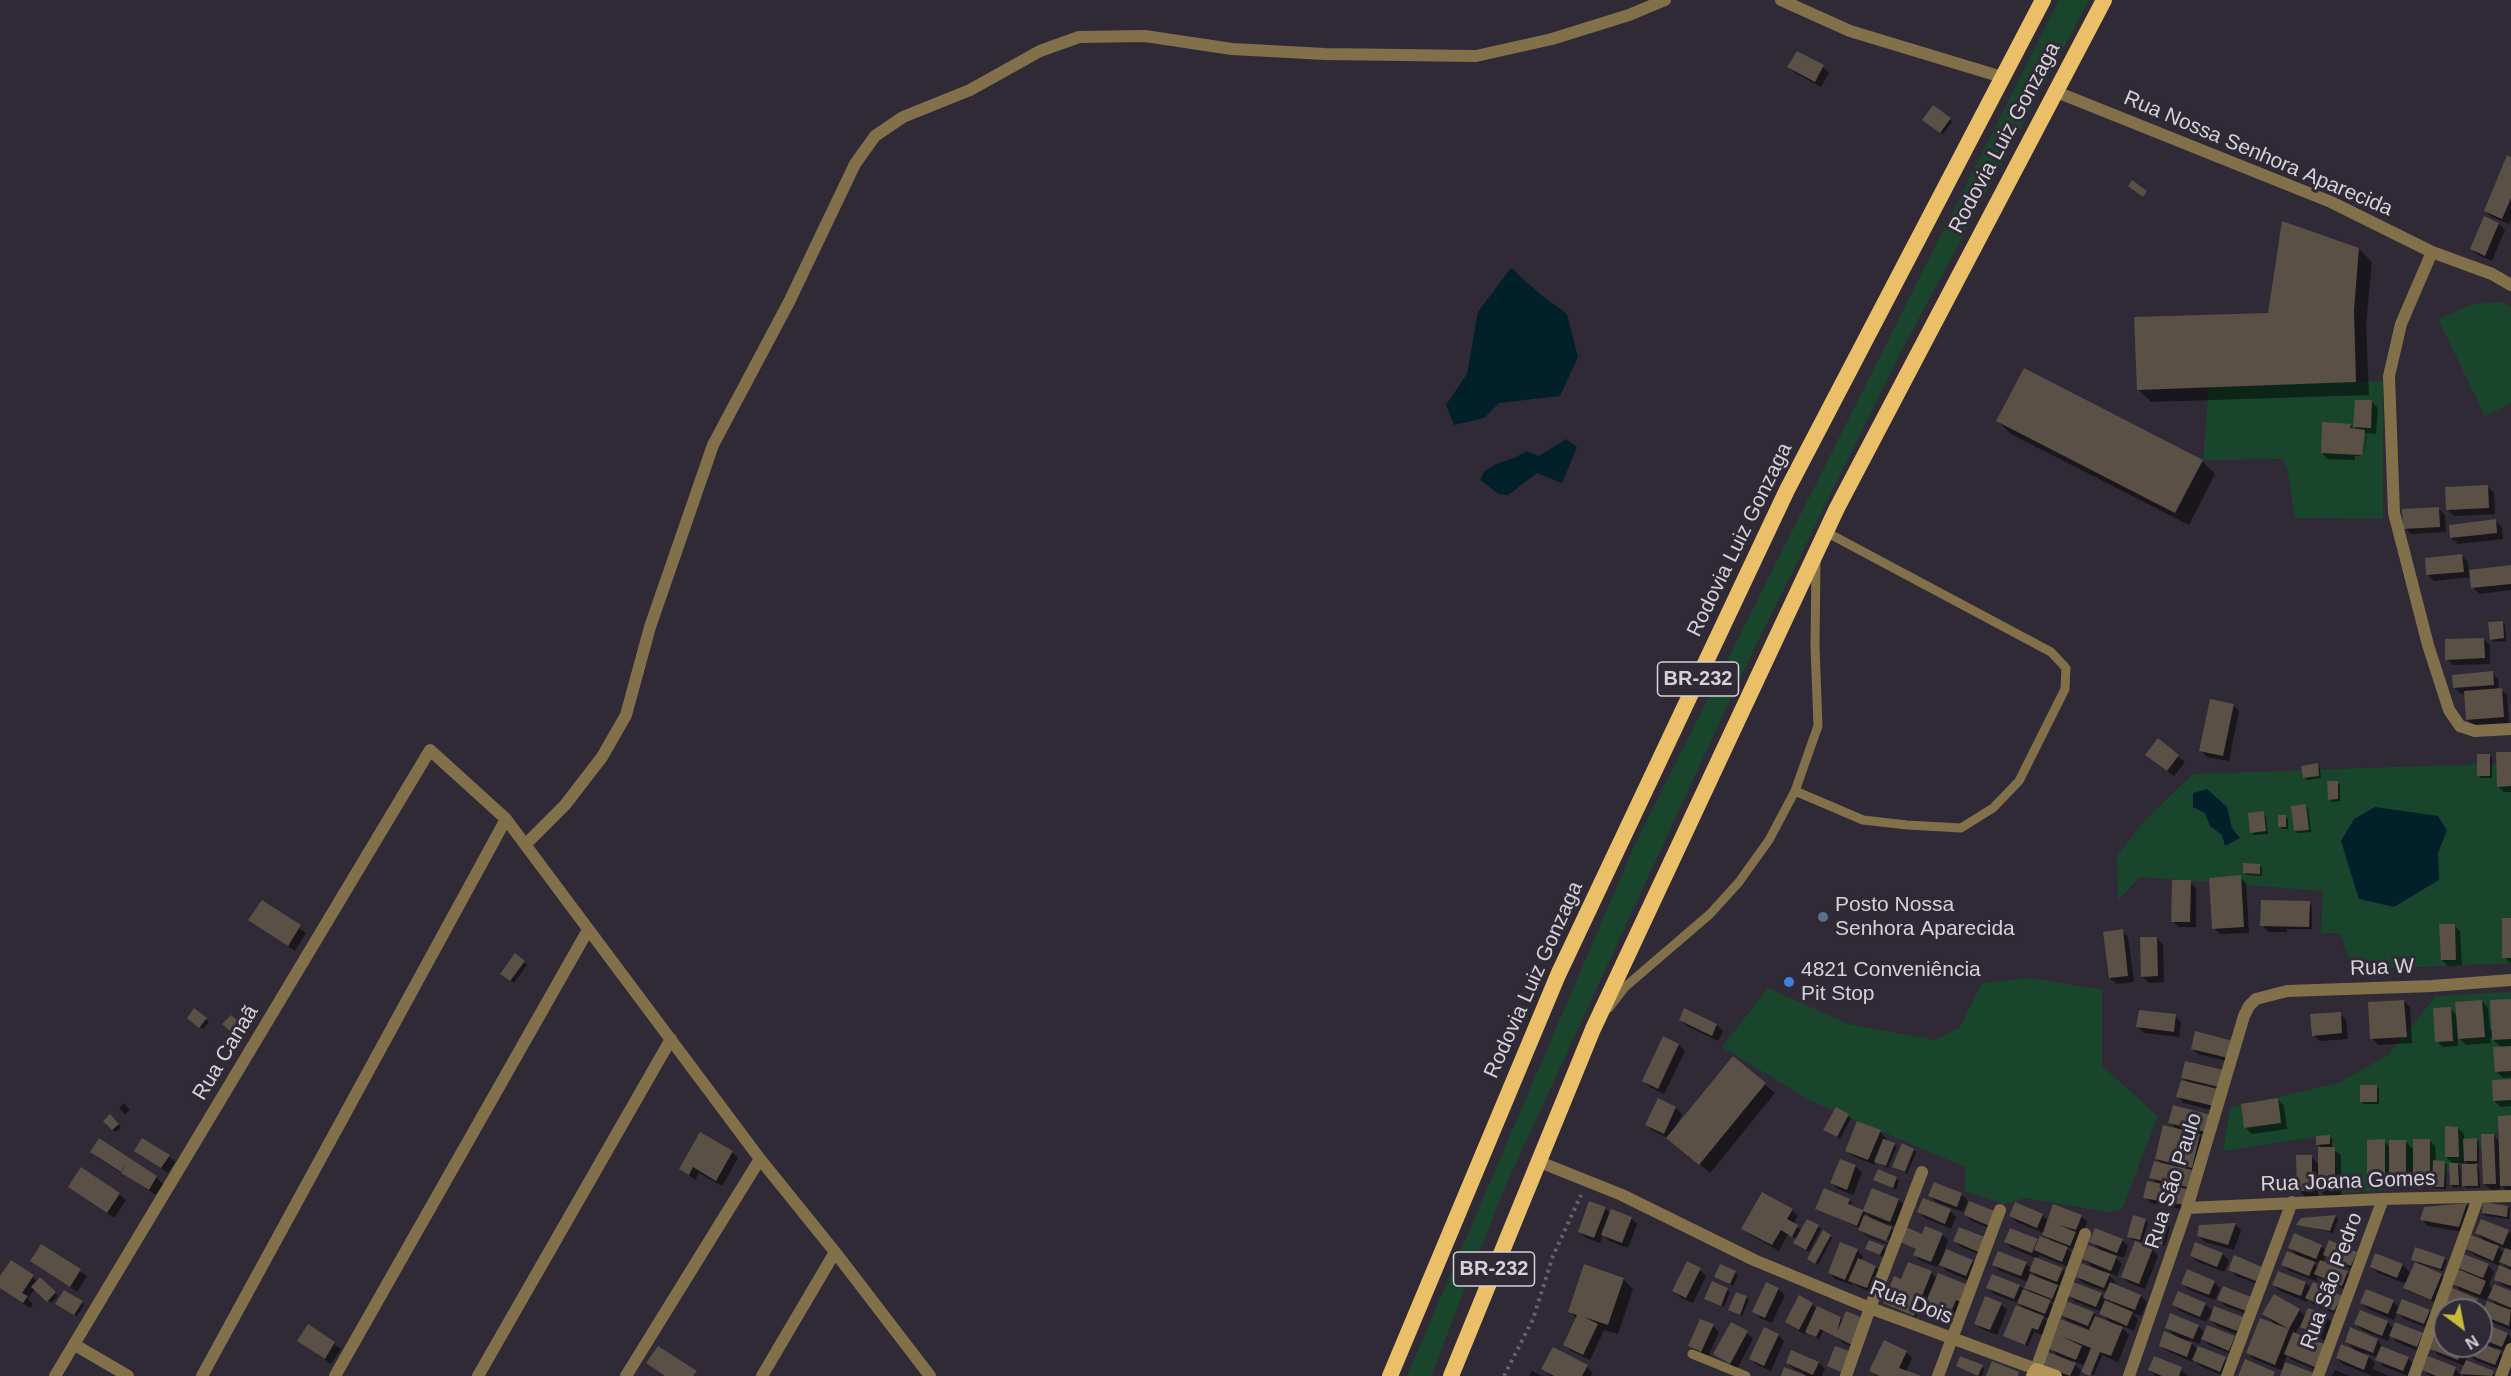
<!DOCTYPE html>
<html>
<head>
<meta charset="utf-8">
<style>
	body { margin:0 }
	#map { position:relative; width:2511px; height:1376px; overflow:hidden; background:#2f2a35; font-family:Arial,sans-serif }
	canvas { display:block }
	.north { position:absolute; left:2433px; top:1298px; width:60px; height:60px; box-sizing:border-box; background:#2f2a35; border:2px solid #716d77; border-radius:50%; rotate:148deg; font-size:16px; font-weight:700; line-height:24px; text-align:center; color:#d5d2d9 }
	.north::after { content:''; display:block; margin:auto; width:21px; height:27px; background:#c9ba3a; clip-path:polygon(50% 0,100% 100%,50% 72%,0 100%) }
</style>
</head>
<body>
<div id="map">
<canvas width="2511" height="1376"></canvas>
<div class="north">N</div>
</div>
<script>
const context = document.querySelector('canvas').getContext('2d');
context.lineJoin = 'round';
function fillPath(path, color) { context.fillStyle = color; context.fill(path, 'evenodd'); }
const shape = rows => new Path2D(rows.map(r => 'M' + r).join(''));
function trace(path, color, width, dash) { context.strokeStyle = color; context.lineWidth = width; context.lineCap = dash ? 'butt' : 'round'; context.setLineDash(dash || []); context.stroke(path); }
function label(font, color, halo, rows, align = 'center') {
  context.font = font + ' Arial,sans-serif'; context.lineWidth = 6; context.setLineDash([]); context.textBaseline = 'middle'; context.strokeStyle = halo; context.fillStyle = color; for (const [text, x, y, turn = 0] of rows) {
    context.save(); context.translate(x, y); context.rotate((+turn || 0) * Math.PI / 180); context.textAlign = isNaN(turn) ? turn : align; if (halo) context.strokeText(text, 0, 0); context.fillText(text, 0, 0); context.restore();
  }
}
const green = shape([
	[2059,0,2089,0,1901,352,1741,676,1504,1189,1431,1376,1407,1376,1635,844],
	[2503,302,2511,307,2511,403,2485,416,2438,319,2472,304],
	[2383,381,2383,519,2295,518,2288,472,2283,459,2203,460,2209,386],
	[2511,763,2511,963,2353,970,2340,933,2321,933,2323,891,2140,877,2118,900,2117,856,2144,821,2193,774],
	[2030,978,2102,990,2102,1066,2158,1116,2122,1209,2109,1212,2026,1198,2004,1204,1965,1191,1965,1167,1811,1101,1722,1047,1768,988,1848,1024,1935,1040,1960,1027,1982,983],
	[2511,992,2511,1120,2431,1187,2341,1193,2330,1135,2223,1151,2230,1108,2338,1083,2388,1055,2436,996]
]);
const water = shape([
	[1511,268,1541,295,1567,314,1578,357,1560,396,1499,403,1484,418,1454,425,1446,405,1467,374,1478,312],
	[1566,439,1577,447,1562,483,1537,473,1508,495,1499,494,1480,480,1484,472,1496,464,1516,457,1527,451,1539,456],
	[2207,789,2227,807,2232,828,2240,838,2225,846,2222,835,2210,826,2205,813,2193,807,2193,793],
	[2375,807,2438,816,2447,830,2438,853,2439,880,2394,907,2359,899,2341,841,2354,819]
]);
const shadow = shape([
	[1797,53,1823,67,1829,73,1821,87,1795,73,1789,67],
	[1950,119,1952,122,1943,134,1926,122],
	[2511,158,2511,219,2509,224,2492,217,2485,211],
	[2499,224,2505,230,2492,261,2478,255,2471,249],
	[2359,249,2372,262,2366,324,2369,395,2151,402,2138,389,2269,314],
	[2356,401,2372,402,2378,408,2376,434,2367,433,2364,457,2366,433,2363,433,2360,456,2355,456,2355,460,2328,459,2322,453,2350,425,2355,430],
	[1998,421,2202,461,2215,474,2189,525,2011,434],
	[2488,487,2494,493,2495,514,2454,516,2448,510],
	[2439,509,2445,515,2446,532,2411,534,2405,528],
	[2495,521,2502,527,2503,539,2458,544,2451,538],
	[2462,556,2468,562,2469,572,2511,567,2511,590,2479,594,2473,587,2472,577,2434,581,2428,575],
	[2502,622,2505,625,2506,641,2494,642,2491,639],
	[2483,639,2490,645,2490,664,2453,665,2447,659],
	[2492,673,2498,679,2499,689,2507,695,2509,723,2474,726,2467,719,2465,694,2461,694,2455,688],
	[2233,705,2239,711,2229,761,2207,757,2201,750],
	[2158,741,2185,762,2174,776,2153,761],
	[2511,753,2511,792,2504,792,2498,786],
	[2490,755,2492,758,2492,778,2481,778,2479,776],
	[2317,765,2320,768,2321,778,2307,780,2304,777],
	[2337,782,2340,785,2340,801,2332,802,2330,799],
	[2306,805,2308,808,2311,832,2298,833,2295,831],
	[2263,813,2266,816,2268,834,2254,835,2251,832],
	[2285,816,2288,819,2288,829,2282,829,2280,827],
	[2259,865,2262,868,2262,876,2247,875,2244,872],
	[2240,877,2246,883,2249,933,2220,934,2214,928],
	[2190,882,2196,888,2196,927,2179,927,2173,921],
	[262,902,306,933,295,951,250,920],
	[2309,903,2312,906,2312,929,2287,929,2287,932,2268,932,2262,925],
	[2511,919,2511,963,2510,963,2504,957],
	[2454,925,2460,931,2462,965,2448,966,2442,960],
	[2122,931,2128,937,2134,982,2117,984,2110,978],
	[2157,938,2163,945,2164,982,2149,983,2143,977],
	[516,955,527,965,514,983,505,976],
	[2511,1000,2511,1077,2503,1078,2497,1072,2502,1048,2490,1037,2491,1043,2466,1045,2458,1037,2458,1046,2443,1047,2437,1041,2450,1009,2458,1016,2482,1001,2488,1008,2490,1030,2493,1030],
	[2404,1001,2410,1007,2412,1043,2378,1045,2372,1038],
	[195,1010,209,1022,203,1029,191,1021],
	[1685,1010,1717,1025,1723,1031,1718,1041,1687,1026,1680,1020],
	[2340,1014,2346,1020,2348,1039,2320,1041,2313,1035],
	[2175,1016,2181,1022,2179,1037,2144,1033,2138,1027],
	[231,1017,241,1026,234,1033,225,1024],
	[1664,1038,1679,1045,1685,1051,1664,1094,1650,1087,1644,1081],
	[2232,1042,2234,1063,2198,1054,2192,1048],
	[1733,1058,1775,1093,1710,1173,1668,1138,1653,1131,1647,1125,1658,1100,1676,1108,1682,1114,1677,1125],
	[2222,1072,2220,1112,2184,1103,2178,1097,2188,1083,2183,1078],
	[2511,1081,2511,1106,2501,1107,2494,1101],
	[2377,1086,2379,1089,2379,1104,2364,1104,2361,1102],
	[2278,1100,2284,1106,2287,1129,2252,1134,2246,1128],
	[124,1103,130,1110,125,1114,119,1108],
	[1837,1109,1851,1118,1840,1139,1825,1130],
	[110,1116,121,1127,116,1132,105,1121],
	[2210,1116,2212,1137,2198,1134,2206,1141,2198,1173,2191,1172,2197,1177,2190,1211,2151,1203,2145,1197,2159,1185,2151,1177,2162,1164,2157,1159,2178,1130,2170,1122],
	[2511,1117,2511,1195,2501,1185,2501,1189,2491,1190,2485,1184,2494,1136,2500,1142],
	[2458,1128,2464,1134,2464,1140,2476,1140,2479,1142,2479,1163,2474,1163,2479,1168,2480,1188,2466,1188,2464,1185,2464,1163,2456,1163,2460,1167,2461,1187,2454,1188,2451,1185,2454,1164,2446,1157],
	[2464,1160,2470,1166,2464,1166],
	[1880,1132,1886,1138,1885,1141,1897,1147,1888,1168,1876,1162,1875,1165,1853,1156,1847,1150],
	[2329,1137,2332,1139,2332,1149,2341,1155,2341,1196,2325,1196,2318,1188,2318,1196,2305,1197,2299,1190,2311,1156,2319,1165,2323,1149,2318,1144],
	[99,1140,156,1177,163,1184,156,1195,98,1158,92,1152],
	[2429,1140,2435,1146,2436,1162,2444,1162,2447,1165,2446,1189,2420,1187,2412,1179,2412,1189,2396,1189,2391,1183,2391,1188,2375,1188,2369,1182,2384,1141,2390,1147,2406,1142,2414,1150],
	[1914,1150,1916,1153,1907,1174,1893,1167],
	[136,1151,169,1156,175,1162,168,1173],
	[732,1152,738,1158,722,1186,699,1173,695,1180,681,1169],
	[1841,1161,1856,1166,1862,1173,1853,1195,1838,1189,1832,1183],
	[1896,1178,1899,1181,1896,1190,1875,1180],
	[69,1187,119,1194,126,1200,114,1218],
	[1873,1190,1899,1200,1905,1206,1896,1227,1886,1223,1897,1234,1892,1246,1866,1236,1860,1228,1817,1209,1849,1200,1852,1203,1850,1206,1864,1212],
	[1866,1212,1875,1222,1864,1217],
	[1865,1231,1893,1242,1892,1245,1865,1234],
	[1961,1194,1968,1201,1963,1212,1936,1202,1930,1196],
	[2467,1205,2473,1211,2465,1232,2428,1226,2422,1220,2425,1208],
	[2508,1207,2510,1210,2509,1219,2486,1216,2483,1213],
	[1605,1208,1611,1214,1631,1218,1637,1224,1628,1248,1609,1241,1603,1235,1600,1243,1586,1238,1580,1232],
	[1792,1210,1798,1216,1793,1224,1802,1231,1818,1226,1821,1229,1809,1252,1798,1246,1795,1243,1797,1239,1788,1234,1779,1251,1749,1234,1743,1228],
	[1950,1211,1956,1217,1951,1229,1925,1218,1919,1212],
	[1997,1214,2003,1220,1998,1232,1972,1221,1965,1215],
	[2042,1215,2049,1221,2081,1216,2087,1222,2082,1236,2078,1235,2082,1239,2077,1251,2066,1247,2074,1255,2069,1267,2039,1255,2038,1259,2062,1269,2068,1275,2063,1287,2055,1284,2063,1292,2058,1304,2049,1301,2056,1308,2051,1320,2042,1316,2049,1324,2045,1336,2034,1332,2028,1346,2005,1335,2026,1311,2020,1304,1994,1294,1988,1288,2019,1286,2033,1295,2026,1288,2028,1282,2000,1271,1994,1265,2026,1263,2031,1269,2036,1258,2012,1248,2005,1242,2010,1230,2039,1241,2052,1242,2044,1233,2017,1222,2011,1216],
	[2031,1271,2039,1279,2029,1275],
	[2336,1217,2338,1219,2333,1233,2298,1224,2301,1219],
	[2145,1220,2148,1223,2142,1242,2131,1239,2129,1236],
	[2482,1221,2511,1234,2511,1289,2502,1285,2495,1279,2511,1271,2501,1262,2500,1266,2474,1255,2467,1249,2487,1243,2477,1233],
	[2495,1244,2506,1249,2504,1253],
	[2167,1224,2170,1227,2165,1246,2154,1243,2151,1241],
	[2235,1224,2241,1230,2234,1250,2205,1242,2199,1236],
	[1942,1234,1948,1240,1945,1250,1972,1261,1978,1267,1972,1282,1947,1271,1939,1263,1937,1267,1921,1261,1915,1255,1917,1250,1902,1242],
	[1830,1236,1832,1238,1818,1265,1811,1262,1809,1259],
	[1986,1239,1988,1258,1961,1247,1955,1241],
	[2122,1240,2128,1246,2124,1258,2112,1254,2122,1264,2117,1276,2104,1271,2115,1281,2114,1284,2141,1296,2147,1302,2141,1316,2131,1312,2138,1319,2134,1331,2119,1325,2129,1335,2118,1362,2102,1355,2094,1375,2084,1372,2085,1366,2071,1360,2081,1371,2079,1376,2060,1376,2060,1358,2050,1348,2061,1321,2090,1333,2091,1330,2068,1321,2062,1315,2067,1303,2094,1313,2099,1319,2111,1324,2102,1312,2076,1302,2069,1296,2101,1294,2105,1298,2107,1292,2083,1283,2077,1277,2095,1270,2084,1259,2102,1252,2091,1241],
	[2196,1244,2223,1254,2229,1261,2224,1272,2198,1262,2191,1256],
	[41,1246,87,1276,77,1292,32,1261],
	[2321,1246,2326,1251,2356,1253,2362,1259,2357,1271,2331,1260,2326,1255,2323,1262,2347,1272,2354,1279,2349,1291,2322,1280,2318,1276,2316,1281,2289,1271,2283,1265,2299,1257,2289,1247],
	[2311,1260,2320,1264,2319,1268],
	[1883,1247,1886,1250,1883,1257,1867,1249],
	[2152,1249,2158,1256,2145,1289,2129,1283,2123,1277],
	[1857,1250,1863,1257,1861,1261,1875,1267,1882,1273,1873,1294,1852,1283,1852,1285,1835,1279,1829,1272],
	[2376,1255,2403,1265,2411,1274,2416,1263,2413,1259,2444,1258,2447,1261,2443,1271,2421,1264,2420,1266,2442,1275,2448,1281,2438,1291,2434,1302,2408,1291,2405,1288,2407,1284,2378,1273,2371,1267],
	[2488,1265,2494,1272,2489,1285,2493,1290,2511,1292,2511,1330,2489,1321,2481,1313,2481,1310,2459,1310,2446,1301,2477,1300,2485,1308,2499,1307,2488,1296,2486,1300,2460,1290,2454,1283,2460,1269,2457,1267],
	[1721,1266,1738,1275,1733,1286,1716,1277],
	[2261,1268,2263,1286,2236,1276,2230,1269],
	[1700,1270,1706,1276,1693,1303,1680,1297,1674,1291],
	[1931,1272,1937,1279,1967,1286,1955,1324,1931,1315,1925,1309,1920,1308,1916,1317,1884,1303,1902,1281],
	[2279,1273,2306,1283,2311,1289,2341,1297,2341,1316,2313,1304,2308,1299,2307,1302,2280,1291,2274,1285],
	[33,1277,38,1282,40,1279,58,1296,51,1303,35,1288,28,1299,33,1304,30,1308,0,1287,0,1279],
	[1623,1279,1633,1289,1618,1334,1604,1330,1590,1360,1571,1351,1565,1345,1577,1319,1570,1311],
	[2214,1282,2220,1288,2215,1300,2189,1290,2182,1283],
	[1767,1284,1778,1289,1785,1295,1772,1323,1760,1318,1754,1311],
	[1727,1290,1730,1292,1724,1307,1709,1301],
	[1746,1297,1749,1300,1742,1316,1730,1310],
	[2219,1299,2257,1304,2252,1316,2225,1306],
	[82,1302,84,1305,77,1316,60,1306],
	[2393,1302,2400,1308,2429,1311,2436,1317,2430,1329,2404,1319,2397,1312,2394,1320,2368,1309,2362,1303],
	[1812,1304,1818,1310,1841,1318,1859,1350,1843,1343,1837,1337,1823,1331,1819,1339,1807,1332,1805,1335,1786,1322],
	[2001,1304,2007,1310,1997,1335,1982,1329,1975,1323],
	[2205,1304,2214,1312,2242,1318,2243,1337,2217,1326,2208,1317,2206,1322,2180,1311,2174,1305],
	[2299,1310,2306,1317,2309,1310,2327,1318,2334,1324,2326,1341,2308,1333,2300,1325,2295,1334,2324,1373,2292,1360,2287,1355,2284,1364,2313,1374,2281,1376,2283,1371,2254,1359,2248,1353,2275,1324,2264,1314],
	[2443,1313,2445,1314,2445,1332,2438,1325],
	[2387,1322,2394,1329,2422,1334,2428,1341,2423,1353,2397,1342,2390,1335,2388,1341,2362,1330,2356,1324],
	[2481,1324,2507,1334,2511,1338,2511,1346,2508,1352,2494,1347,2506,1358,2501,1370,2475,1360,2469,1354,2466,1361,2497,1376,2464,1376,2462,1374,2465,1366,2438,1355,2432,1348,2445,1340,2445,1346,2460,1346,2469,1353,2471,1346,2481,1345,2487,1347,2481,1341],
	[308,1326,341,1349,331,1364,299,1341],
	[1713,1326,1719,1332,1708,1357,1696,1352,1690,1346],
	[2198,1326,2205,1333,2234,1337,2240,1344,2236,1356,2209,1345,2202,1338,2199,1344,2187,1339,2198,1350,2225,1359,2231,1365,2224,1376,2200,1366,2194,1360,2193,1362,2167,1351,2160,1345,2177,1338,2166,1327],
	[1747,1333,1753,1339,1737,1369,1715,1354],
	[1778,1335,1784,1341,1771,1371,1757,1365,1751,1359],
	[2378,1340,2383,1348,2408,1358,2414,1365,2408,1376,2383,1366,2378,1358,2364,1352,2375,1363,2372,1369,2389,1376,2372,1376,2343,1364,2337,1358,2357,1352,2346,1341],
	[1792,1352,1819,1363,1825,1369,1822,1376,1782,1376,1803,1376,1804,1373,1794,1369,1787,1363],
	[1906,1352,1912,1358,1906,1372,1919,1376,1876,1376,1871,1371],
	[1957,1366,1982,1367,1984,1369,1982,1376,1978,1376],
	[1587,1367,1593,1373,1591,1376,1551,1376,1543,1369],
	[2181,1369,2187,1376,2156,1376,2150,1370],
	[2455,1369,2461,1376,2430,1376,2424,1370],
	[2335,1370,2349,1376,2332,1376],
	[1532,1371,1542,1376,1529,1376]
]);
const building = shape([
	[1797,51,1824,65,1815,82,1787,67],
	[1933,105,1951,118,1940,133,1922,120],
	[2507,155,2511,157,2511,198,2502,219,2484,211],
	[2132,180,2147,191,2143,197,2128,186],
	[2484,216,2499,223,2485,256,2470,249],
	[2282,221,2359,248,2354,310,2356,382,2137,390,2134,317,2268,313],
	[2024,368,2203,460,2175,513,1996,421],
	[2355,400,2372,400,2371,428,2353,427],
	[2322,422,2351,424,2350,428,2365,430,2362,455,2321,453],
	[2488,485,2489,508,2446,510,2445,487],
	[2439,507,2440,527,2403,529,2402,509],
	[2496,519,2497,533,2450,538,2449,525],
	[2462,554,2464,572,2426,575,2425,558],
	[2511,565,2511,584,2471,588,2469,570],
	[2503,621,2504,638,2490,640,2488,622],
	[2484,638,2485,658,2445,660,2445,639],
	[2493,671,2494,685,2453,688,2452,675],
	[2502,688,2504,717,2466,720,2464,691],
	[2210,699,2234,704,2223,756,2199,751],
	[2158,738,2179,755,2167,771,2145,755],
	[2496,752,2511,752,2511,786,2497,787],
	[2477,754,2490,754,2490,776,2477,776],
	[2318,763,2319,776,2303,778,2301,766],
	[2327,781,2338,781,2338,799,2328,800],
	[2306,804,2309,830,2294,831,2291,806],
	[2264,811,2266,831,2250,833,2248,813],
	[2278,815,2286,815,2286,827,2278,827],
	[2243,863,2260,864,2260,874,2243,873],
	[2241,875,2244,927,2212,929,2209,878],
	[2172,880,2191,880,2190,922,2171,922],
	[262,900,301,925,288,946,248,920],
	[2261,900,2310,901,2309,927,2260,926],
	[2502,918,2511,918,2511,958,2502,958],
	[2439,924,2455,924,2456,960,2441,960],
	[2123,929,2128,976,2109,978,2103,932],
	[2140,937,2157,937,2158,976,2141,977],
	[515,953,525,961,510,981,500,974],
	[2511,999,2511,1039,2492,1040,2490,1000],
	[2404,1000,2407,1037,2370,1039,2368,1002],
	[2482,1000,2485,1037,2458,1039,2455,1002],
	[2451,1007,2453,1041,2435,1042,2433,1008],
	[194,1008,207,1018,199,1028,187,1018],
	[1684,1008,1717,1024,1712,1036,1679,1020],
	[2139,1010,2176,1014,2174,1032,2136,1027],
	[2341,1012,2342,1033,2312,1036,2310,1014],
	[231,1015,239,1022,231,1032,222,1024],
	[2195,1031,2233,1041,2228,1058,2191,1049],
	[1663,1036,1679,1044,1658,1089,1642,1081],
	[2511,1046,2511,1071,2495,1072,2493,1047],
	[1733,1056,1766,1083,1699,1165,1666,1138],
	[2185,1061,2223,1070,2219,1087,2181,1078],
	[2511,1079,2511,1100,2493,1101,2492,1080],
	[2181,1080,2218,1089,2214,1106,2176,1097],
	[2360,1085,2377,1085,2377,1102,2360,1102],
	[1658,1098,1676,1107,1664,1134,1645,1125],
	[2278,1098,2281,1123,2244,1128,2241,1104],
	[2173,1105,2211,1115,2206,1132,2168,1123],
	[1836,1107,1849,1114,1837,1137,1823,1130],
	[110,1114,119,1124,112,1130,103,1121],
	[2511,1115,2511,1186,2500,1186,2498,1116],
	[1857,1121,1881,1130,1868,1160,1845,1151],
	[2163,1125,2200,1134,2192,1168,2155,1159],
	[2445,1126,2458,1127,2459,1157,2445,1157],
	[700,1132,733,1151,716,1181,693,1167,689,1175,679,1169],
	[2481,1134,2494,1134,2496,1184,2483,1184],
	[2330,1135,2330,1144,2316,1145,2316,1136],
	[99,1138,157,1176,149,1190,121,1173,127,1163,121,1172,90,1152],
	[142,1138,170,1155,161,1168,134,1151],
	[2477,1138,2477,1161,2464,1161,2463,1139],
	[1883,1139,1895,1143,1886,1166,1874,1162],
	[2385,1139,2385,1182,2367,1182,2367,1140],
	[2413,1139,2430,1139,2430,1181,2413,1182],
	[2389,1140,2406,1140,2406,1183,2389,1183],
	[1902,1143,1914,1149,1905,1172,1892,1167],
	[2318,1147,2335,1147,2335,1190,2318,1190],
	[2296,1155,2312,1155,2312,1191,2297,1191],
	[1840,1159,1856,1165,1847,1190,1830,1183],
	[2433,1160,2445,1161,2444,1187,2432,1187],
	[2154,1161,2192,1170,2187,1187,2149,1178],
	[2449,1163,2458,1163,2459,1185,2450,1185],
	[2462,1164,2477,1164,2478,1186,2462,1186],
	[81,1167,120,1193,107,1213,68,1187],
	[1878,1169,1897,1177,1893,1188,1873,1180],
	[2147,1181,2187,1189,2184,1205,2143,1198],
	[1934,1182,1962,1193,1957,1207,1928,1196],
	[1824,1188,1850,1199,1848,1204,1863,1210,1872,1188,1899,1199,1890,1222,1863,1211,1857,1226,1815,1209],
	[1762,1192,1793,1209,1787,1219,1798,1225,1792,1237,1781,1230,1772,1245,1741,1229],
	[1923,1198,1951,1209,1945,1224,1917,1212],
	[1589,1201,1606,1207,1594,1238,1578,1232],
	[1969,1201,1997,1212,1992,1227,1964,1215],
	[2015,1202,2043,1214,2037,1228,2009,1216],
	[2483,1202,2508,1206,2507,1217,2482,1213],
	[2467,1203,2459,1227,2420,1220,2424,1207],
	[2053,1204,2082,1215,2076,1230,2059,1225,2076,1232,2070,1246,2042,1235],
	[1611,1209,1632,1217,1622,1243,1601,1235],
	[1864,1215,1892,1227,1886,1241,1858,1230],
	[2133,1215,2146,1219,2140,1240,2127,1237],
	[2336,1215,2330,1231,2296,1225,2301,1218],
	[1807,1219,1819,1225,1806,1250,1793,1243],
	[2156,1219,2168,1223,2162,1245,2149,1241],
	[2481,1219,2509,1230,2503,1245,2475,1233],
	[2236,1223,2228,1245,2197,1236,2199,1225],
	[1925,1226,1943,1233,1931,1262,1913,1255,1916,1249,1900,1242,1906,1227,1922,1234],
	[1959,1227,1987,1238,1981,1253,1953,1241],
	[2010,1228,2038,1239,2032,1253,2004,1242],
	[2095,1228,2123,1239,2117,1253,2089,1242],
	[1823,1230,1831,1235,1815,1264,1807,1259],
	[2294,1233,2322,1245,2316,1259,2288,1248],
	[2471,1235,2499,1246,2493,1261,2466,1249],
	[2040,1236,2068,1247,2062,1262,2034,1250],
	[1869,1240,1884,1246,1880,1255,1865,1249],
	[2329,1240,2357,1252,2351,1266,2323,1255],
	[2135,1241,2153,1248,2139,1284,2121,1277],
	[1840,1242,1858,1249,1845,1280,1828,1273],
	[2195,1242,2223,1253,2217,1267,2190,1256],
	[41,1244,81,1269,70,1287,30,1261],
	[2088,1245,2117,1256,2111,1271,2082,1259],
	[2415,1247,2445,1257,2441,1269,2411,1260],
	[2505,1248,2511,1250,2511,1267,2499,1262],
	[1946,1249,1973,1260,1966,1276,1939,1265],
	[1998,1251,2027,1262,2021,1276,1992,1265],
	[2287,1251,2315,1262,2309,1276,2281,1265],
	[2375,1253,2403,1264,2397,1278,2370,1267],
	[2461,1253,2489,1264,2483,1278,2455,1267],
	[2234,1255,2262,1267,2256,1281,2228,1270],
	[2035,1257,2063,1268,2057,1282,2029,1271],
	[1858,1258,1876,1266,1867,1288,1848,1281],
	[11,1260,34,1275,22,1293,28,1296,23,1303,0,1288,0,1276],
	[2320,1260,2348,1271,2342,1286,2314,1274],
	[1687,1261,1701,1268,1686,1298,1672,1291],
	[1908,1262,1932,1271,1914,1316,1883,1303,1894,1276,1901,1279],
	[2415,1262,2442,1274,2431,1300,2403,1288],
	[2081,1263,2110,1274,2104,1288,2076,1277],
	[1584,1264,1624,1278,1608,1325,1584,1317,1598,1324,1583,1355,1563,1345,1577,1315,1568,1312],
	[1720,1264,1736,1271,1730,1284,1714,1277],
	[2499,1265,2511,1270,2511,1286,2494,1280],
	[2187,1269,2215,1281,2209,1295,2181,1284],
	[2458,1269,2486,1281,2480,1295,2452,1284],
	[2278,1271,2306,1282,2301,1296,2272,1285],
	[1938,1273,1968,1285,1961,1302,1956,1300,1948,1319,1923,1309],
	[1992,1274,2020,1285,2014,1299,1986,1288],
	[2030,1274,2058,1285,2052,1299,2024,1288],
	[40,1277,56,1292,47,1302,31,1287],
	[1712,1281,1728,1288,1721,1306,1704,1299],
	[1766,1282,1779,1288,1765,1318,1752,1312],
	[2073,1282,2102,1293,2096,1307,2068,1296],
	[2110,1282,2141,1295,2135,1310,2103,1298],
	[2313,1282,2342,1296,2334,1311,2305,1298],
	[2494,1284,2511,1291,2511,1308,2488,1298],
	[2223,1286,2251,1297,2246,1311,2217,1300],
	[2450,1287,2478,1299,2474,1310,2465,1310,2444,1302],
	[2023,1289,2051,1300,2045,1314,2017,1303],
	[2366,1289,2394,1300,2388,1314,2360,1303],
	[64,1290,83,1301,74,1315,55,1304],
	[2178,1291,2206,1303,2200,1317,2172,1305],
	[1736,1292,1747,1296,1740,1315,1728,1310],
	[2274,1294,2300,1309,2289,1329,2262,1314],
	[1799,1295,1813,1303,1799,1330,1785,1322],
	[1985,1296,2002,1303,1990,1330,1974,1324],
	[2402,1299,2430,1310,2424,1324,2396,1313],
	[2105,1300,2133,1312,2127,1326,2099,1314],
	[2066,1301,2094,1312,2088,1326,2060,1315],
	[2487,1301,2511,1310,2509,1326,2481,1315],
	[2016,1305,2044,1316,2038,1330,2032,1328,2025,1345,2003,1336],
	[1817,1306,1841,1317,1837,1332,1846,1311,1863,1318,1852,1345,1820,1329,1816,1337,1805,1332],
	[2214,1306,2243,1317,2237,1331,2209,1320],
	[2308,1308,2328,1316,2320,1336,2300,1327],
	[2360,1310,2388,1321,2382,1336,2354,1324],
	[2170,1313,2199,1325,2193,1339,2165,1328],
	[2095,1316,2123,1327,2111,1356,2100,1352,2090,1376,2081,1372,2091,1348,2061,1336,2082,1346,2076,1360,2049,1349,2061,1319,2095,1333,2089,1330],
	[2260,1318,2289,1329,2275,1365,2246,1353],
	[1700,1319,1714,1324,1701,1352,1688,1346],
	[1731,1322,1748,1331,1730,1364,1713,1354],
	[2395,1322,2423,1333,2417,1347,2389,1336],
	[2481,1322,2508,1333,2502,1347,2481,1339],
	[308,1324,335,1342,325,1359,297,1341],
	[2207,1325,2235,1336,2229,1351,2201,1339],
	[1764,1327,1779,1334,1764,1366,1749,1359],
	[2350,1327,2378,1339,2373,1353,2345,1342],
	[2164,1331,2192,1343,2187,1357,2159,1346],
	[2293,1332,2327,1345,2317,1368,2284,1354],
	[2436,1334,2445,1338,2445,1346,2464,1346,2458,1360,2430,1349],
	[1884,1340,1907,1351,1899,1368,1922,1376,1879,1376,1869,1371],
	[2481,1343,2501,1351,2495,1365,2467,1354,2470,1346,2481,1346],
	[2341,1344,2369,1356,2364,1370,2336,1358],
	[658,1346,697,1371,693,1376,665,1376,646,1363],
	[1835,1346,1849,1351,1841,1372,1827,1366],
	[2198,1346,2226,1357,2220,1372,2192,1360],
	[2381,1346,2409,1357,2403,1371,2375,1360],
	[1553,1347,1588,1365,1582,1376,1554,1376,1541,1369],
	[1791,1350,1819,1362,1813,1375,1786,1363],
	[2048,1352,2076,1363,2070,1376,2042,1366],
	[1960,1356,1983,1365,1978,1376,1956,1366],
	[2154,1356,2182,1367,2179,1376,2162,1376,2148,1370],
	[2428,1356,2456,1367,2453,1376,2436,1376,2422,1370],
	[2245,1359,2275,1372,2273,1376,2238,1376],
	[2466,1360,2494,1371,2492,1376,2460,1374],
	[1992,1361,2019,1372,2018,1376,1986,1376],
	[2285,1362,2314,1373,2313,1376,2280,1376],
	[1784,1367,1807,1376,1781,1376]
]);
const path = shape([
	[1504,1376,1533,1319,1553,1256,1581,1195]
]);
const service = shape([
	[1795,791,1863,820,1907,825,1961,828,1993,808,2019,781,2065,689,2066,668,2051,652,1826,532],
	[1609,1008,1625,987,1710,914,1739,882,1769,840,1795,791,1818,726,1815,646,1816,560],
	[1692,1354,1746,1376]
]);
const minor = shape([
	[1781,0,1850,31,2002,77],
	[2054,91,2331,202,2432,252,2492,274,2511,285],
	[2432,252,2401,324,2389,376,2394,513,2428,645,2449,710,2460,726,2475,731,2511,729],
	[526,844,565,805,602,757,626,715,650,627,713,445,789,302,855,164,875,136,903,117,970,90,1040,51,1079,37,1145,36,1232,49,1325,54,1476,56,1552,39,1629,15,1665,0],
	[1537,1161,1622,1195,1754,1260,1870,1308,2036,1369,2085,1234],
	[2187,1208,2383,1199,2511,1196],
	[75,1345,128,1376],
	[55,1376,430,750,506,819,760,1159,835,1252,930,1376],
	[202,1376,506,819],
	[335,1376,588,930],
	[478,1376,671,1039],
	[626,1376,760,1159],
	[762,1376,835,1252],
	[1846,1376,1870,1308,1922,1172],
	[1938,1376,2000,1210],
	[2129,1376,2187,1208,2244,1016,2249,1006,2256,999,2287,991,2432,986,2511,980],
	[2227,1376,2292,1202],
	[2318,1376,2383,1199],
	[2414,1376,2478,1198],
	[2501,1376,2511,1349]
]);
const secondary = shape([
	[2032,1376,2036,1369,2056,1376]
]);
const trunk = shape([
	[1390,1376,1558,975,1787,490,2043,0],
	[1451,1376,1593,1029,1837,508,2104,0]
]);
const markers = [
	[1823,917,6,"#5c6f8a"],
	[1789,982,6,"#3f7fe0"]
];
const shields = [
	[1698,679,81],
	[1494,1269,81]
];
const shieldNames = [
	["BR-232",1698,679],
	["BR-232",1494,1269]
];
const streetNames = [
	["Rodovia Luiz Gonzaga",2005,138,-62],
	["Rua Nossa Senhora Aparecida",2258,154,23],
	["Rodovia Luiz Gonzaga",1740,540,-64],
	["Rua W",2382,968,-2],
	["Rodovia Luiz Gonzaga",1534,980,-66],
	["Rua Canaã",226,1053,-59],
	["Rua São Paulo",2174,1181,-72],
	["Rua Joana Gomes",2348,1182,-2],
	["Rua São Pedro",2332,1281,-70],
	["Rua Dois",1911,1303,21]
];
const poiNames = [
	["Posto Nossa",1835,905],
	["Senhora Aparecida",1835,929],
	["4821 Conveniência",1801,970],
	["Pit Stop",1801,994]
];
fillPath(green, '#19452d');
fillPath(water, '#022029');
fillPath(shadow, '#0007');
fillPath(building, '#5a5046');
trace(path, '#66616b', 4, [3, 4.5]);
trace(service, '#82704b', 9);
trace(minor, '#82704b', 12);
trace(secondary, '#b39559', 12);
trace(trunk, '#eabf68', 16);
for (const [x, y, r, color] of markers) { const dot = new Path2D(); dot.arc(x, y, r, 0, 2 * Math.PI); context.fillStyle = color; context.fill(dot); trace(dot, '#2f2a35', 2); }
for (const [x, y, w] of shields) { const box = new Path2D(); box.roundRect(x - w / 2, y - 17, w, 34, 4.5); context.fillStyle = '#2f2a35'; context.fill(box); trace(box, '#d5d2d9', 1.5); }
label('bold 20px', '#d5d2d9', null, shieldNames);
label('21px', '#d5d2d9', '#2f2a35', streetNames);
label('21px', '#d5d2d9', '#2f2a35', poiNames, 'left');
</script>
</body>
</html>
